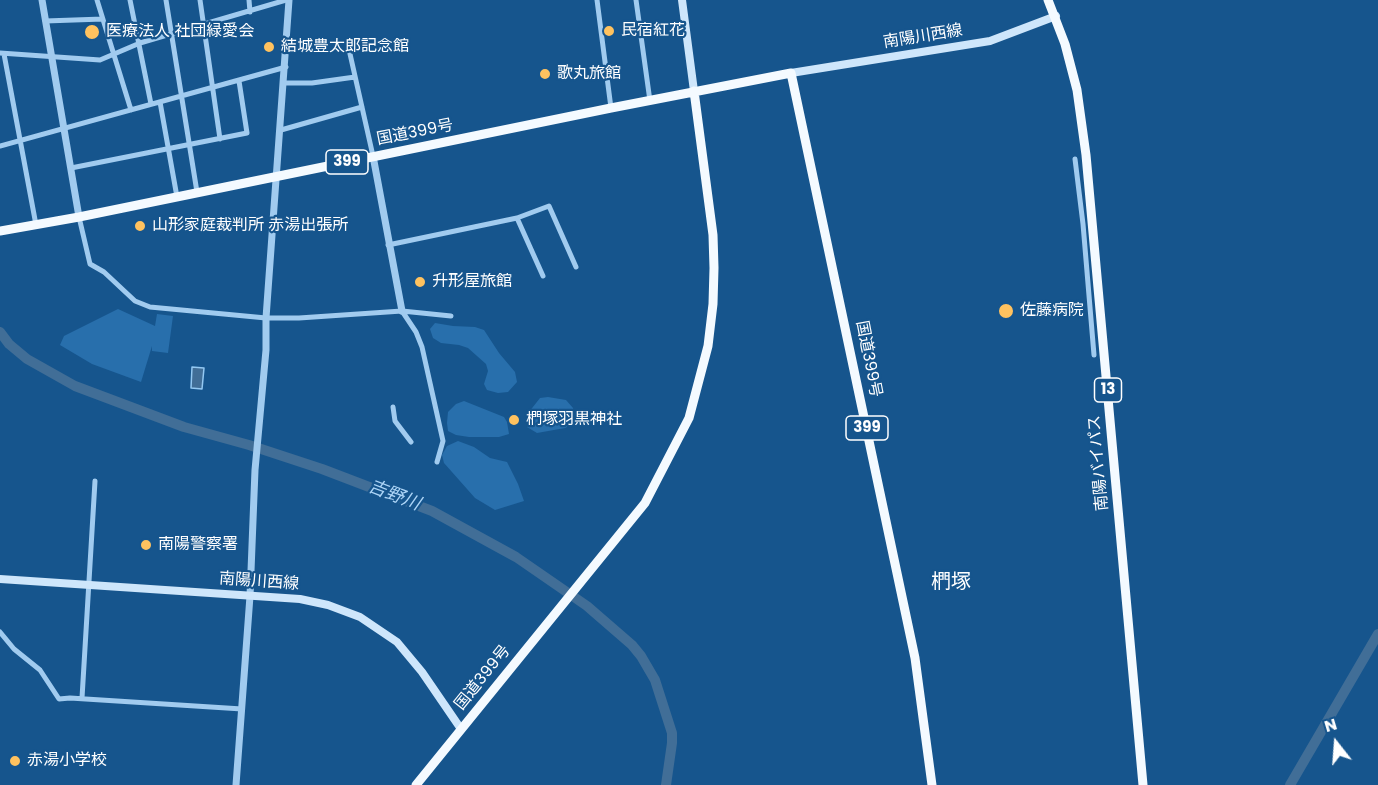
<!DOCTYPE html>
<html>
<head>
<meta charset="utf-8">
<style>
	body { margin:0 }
	#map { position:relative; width:1378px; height:785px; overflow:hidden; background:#16558d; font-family:Poppins,sans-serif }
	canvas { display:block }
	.north { position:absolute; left:1306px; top:713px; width:60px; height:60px; -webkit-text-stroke:4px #16558d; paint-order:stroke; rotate:343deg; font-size:16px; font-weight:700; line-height:24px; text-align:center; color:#fff }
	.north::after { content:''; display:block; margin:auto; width:21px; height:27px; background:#fff; clip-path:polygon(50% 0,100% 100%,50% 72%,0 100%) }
</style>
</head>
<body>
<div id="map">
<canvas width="1378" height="785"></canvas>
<div class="north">N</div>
</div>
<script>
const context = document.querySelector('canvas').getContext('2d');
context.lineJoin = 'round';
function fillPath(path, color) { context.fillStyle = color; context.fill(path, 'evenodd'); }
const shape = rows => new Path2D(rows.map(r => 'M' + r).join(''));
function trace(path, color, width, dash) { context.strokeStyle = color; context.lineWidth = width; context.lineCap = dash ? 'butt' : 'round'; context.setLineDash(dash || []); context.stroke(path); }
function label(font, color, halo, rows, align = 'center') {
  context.font = font + ' Poppins,"Noto Sans JP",sans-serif'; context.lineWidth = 4.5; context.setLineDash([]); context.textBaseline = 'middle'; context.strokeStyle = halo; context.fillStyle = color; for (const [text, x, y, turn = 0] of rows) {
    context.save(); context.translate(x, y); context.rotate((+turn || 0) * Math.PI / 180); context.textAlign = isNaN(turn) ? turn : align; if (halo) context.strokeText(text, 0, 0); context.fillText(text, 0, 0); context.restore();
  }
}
const green = shape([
	[118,309,155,326,157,314,173,316,168,353,152,351,152,346,141,382,92,364,60,345,64,336],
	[435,323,453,326,475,327,484,330,499,353,515,372,517,382,508,392,498,393,487,390,484,384,488,371,486,364,468,348,459,345,441,343,433,338,430,329],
	[548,397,566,400,573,408,575,417,572,424,565,428,537,433,527,427,529,412,540,398],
	[464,401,504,417,507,422,509,434,499,437,469,437,456,435,448,431,447,423,448,412,456,404],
	[458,441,474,447,490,458,507,462,518,484,524,501,495,510,475,498,444,463,442,455,447,446]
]);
const water = shape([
	[192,367,204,368,202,389,191,388,192,367]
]);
const river = shape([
	[0,332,9,344,27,359,75,386,184,427,249,445,322,469,432,511,516,557,587,606,632,645,641,656,655,680,672,733,672,743,666,785],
	[1290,785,1378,634]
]);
const minor = shape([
	[97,0,131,110],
	[130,0,151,104],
	[166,0,197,192],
	[200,0,220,139],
	[249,0,250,12],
	[597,0,611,108],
	[636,0,650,101],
	[45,21,103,19],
	[348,45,373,156],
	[0,53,100,60,140,43,286,0],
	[4,54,36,225],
	[285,83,312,83,355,77],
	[160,102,177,197],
	[281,130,362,107],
	[0,146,286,67],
	[1075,159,1083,224,1094,355],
	[71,168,247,133,239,81],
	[79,217,90,264,104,272,135,301,150,307,266,318,299,318,402,311,451,316],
	[517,218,543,276],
	[388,245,517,218,549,206,576,267],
	[402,311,416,332,422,347,443,441,437,462],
	[393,407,395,421,411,442],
	[0,632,14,649,40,670,59,699,70,698,242,709],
	[82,698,95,481]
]);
const tertiary = shape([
	[42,0,79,217],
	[373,156,402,311],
	[236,785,250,596,255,470,266,350,266,318,289,0]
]);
const secondary = shape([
	[682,0,694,91],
	[791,73,990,41,1056,16],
	[0,579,300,599,328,605,360,617,397,642,422,672,461,729]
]);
const trunk = shape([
	[1048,0,1065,44,1077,90,1086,155,1143,785],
	[0,231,79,217,611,108,791,73,915,658,932,785],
	[416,785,645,503,689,418,708,346,713,304,714,268,713,235,694,91]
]);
const markers = [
	[609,31,6,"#ffc25f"],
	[92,32,8,"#ffc25f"],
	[269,47,6,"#ffc25f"],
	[545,74,6,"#ffc25f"],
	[140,226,6,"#ffc25f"],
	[420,282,6,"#ffc25f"],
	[1006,311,8,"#ffc25f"],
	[514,420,6,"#ffc25f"],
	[146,545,6,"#ffc25f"],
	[15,761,6,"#ffc25f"]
];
const shields = [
	[347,162,42],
	[1108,390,27],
	[867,428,42]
];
const shieldNames = [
	["399",347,162],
	["13",1108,390],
	["399",867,428]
];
const poiNames = [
	["民宿紅花",621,31],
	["医療法人 社団緑愛会",106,32],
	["結城豊太郎記念館",281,47],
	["歌丸旅館",557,74],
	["山形家庭裁判所 赤湯出張所",152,226],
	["升形屋旅館",432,282],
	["佐藤病院",1020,311],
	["椚塚羽黒神社",526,420],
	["南陽警察署",158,545],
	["赤湯小学校",27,761]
];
const streetNames = [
	["南陽川西線",923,37,-9],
	["国道399号",415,133,-11],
	["国道399号",868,359,79],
	["南陽バイパス",1099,463,-95],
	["南陽川西線",259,582,4],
	["国道399号",483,678,-51]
];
const waterNames = [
	["吉野川",394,496,21]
];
const quarterNames = [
	["椚塚",951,583]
];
fillPath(green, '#286fac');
fillPath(water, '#416e97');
trace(water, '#93c8f2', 1.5);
trace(river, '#416e97', 10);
trace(minor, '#a1cbef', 5);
trace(tertiary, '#a1cbef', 7);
trace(secondary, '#cee6fb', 8);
trace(trunk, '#f4faff', 9);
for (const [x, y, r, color] of markers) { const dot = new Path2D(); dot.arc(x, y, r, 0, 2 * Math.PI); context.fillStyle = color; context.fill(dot); trace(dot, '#16558d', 2); }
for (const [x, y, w] of shields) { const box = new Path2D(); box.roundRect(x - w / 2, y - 12, w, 24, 4.5); context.fillStyle = '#16558d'; context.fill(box); trace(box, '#fff', 1.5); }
label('bold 15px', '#fff', null, shieldNames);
label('16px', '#fff', '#16558d', poiNames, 'left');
label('16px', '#fff', '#16558d', streetNames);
label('italic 18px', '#add5f7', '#16558d', waterNames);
label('20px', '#fff', '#16558d', quarterNames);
</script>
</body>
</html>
